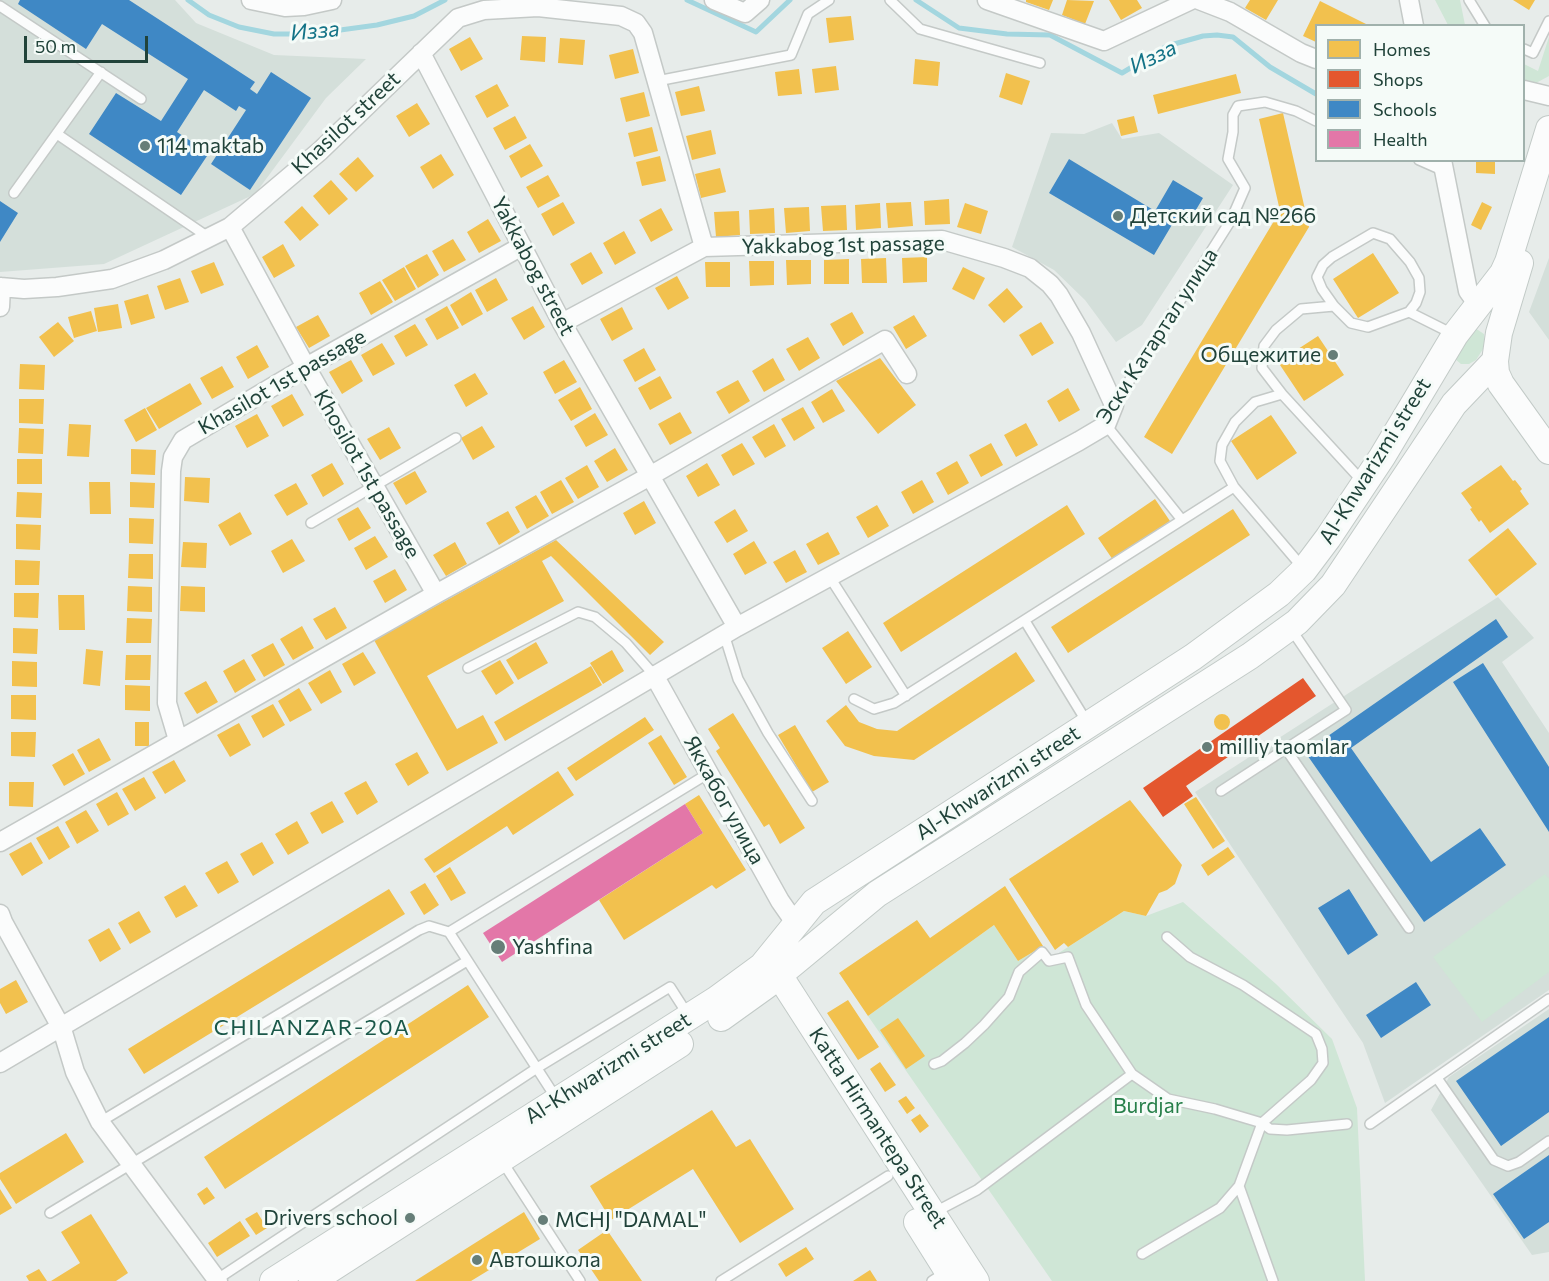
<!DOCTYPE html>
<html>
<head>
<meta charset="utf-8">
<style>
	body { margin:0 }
	#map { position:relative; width:1549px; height:1281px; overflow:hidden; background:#e7ecea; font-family:Commissioner,sans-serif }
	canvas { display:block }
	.legend { position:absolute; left:1315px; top:24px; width:210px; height:138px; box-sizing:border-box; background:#f5fbf8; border:2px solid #a0b1ac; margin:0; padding:8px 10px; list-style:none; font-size:18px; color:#21433a }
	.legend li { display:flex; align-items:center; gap:12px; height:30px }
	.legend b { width:30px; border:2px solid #a0b1ac }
	.scale { position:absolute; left:24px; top:36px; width:124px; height:27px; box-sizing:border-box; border:3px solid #21433a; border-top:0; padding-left:8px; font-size:18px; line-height:21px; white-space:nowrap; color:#21433a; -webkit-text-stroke:4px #f5fbf8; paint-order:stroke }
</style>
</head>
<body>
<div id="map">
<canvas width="1549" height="1281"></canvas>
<ul class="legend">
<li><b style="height:16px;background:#f2c14e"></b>Homes</li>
<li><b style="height:16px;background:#e4572e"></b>Shops</li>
<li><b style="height:16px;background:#3f88c5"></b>Schools</li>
<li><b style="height:16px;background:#e377a8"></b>Health</li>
</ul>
<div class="scale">50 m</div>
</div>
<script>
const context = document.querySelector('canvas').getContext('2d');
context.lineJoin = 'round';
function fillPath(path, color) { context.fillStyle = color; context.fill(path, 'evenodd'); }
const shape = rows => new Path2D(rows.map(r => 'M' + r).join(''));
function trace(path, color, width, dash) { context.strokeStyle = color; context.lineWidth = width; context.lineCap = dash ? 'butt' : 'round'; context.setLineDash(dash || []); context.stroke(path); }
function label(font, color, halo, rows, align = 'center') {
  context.font = font + ' Commissioner,sans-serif'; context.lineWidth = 6; context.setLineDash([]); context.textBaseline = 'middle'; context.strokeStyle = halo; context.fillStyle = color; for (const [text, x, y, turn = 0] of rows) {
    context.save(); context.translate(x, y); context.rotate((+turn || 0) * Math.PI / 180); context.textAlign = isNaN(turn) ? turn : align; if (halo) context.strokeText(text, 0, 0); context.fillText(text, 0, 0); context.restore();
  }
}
const built = shape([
	[0,0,175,0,196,23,274,55,366,59,326,98,255,194,104,264,0,272],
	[1112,123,1122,139,1159,133,1233,185,1142,325,1116,342,1085,300,1054,270,1012,247,1051,133,1084,134],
	[1549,258,1549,340,1529,312],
	[1498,597,1534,638,1502,662,1549,733,1549,990,1385,1103,1363,1043,1195,792],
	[1549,1009,1549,1252,1532,1255,1431,1110,1449,1077]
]);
const green = shape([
	[1435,0,1460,0,1465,25,1448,25],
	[1549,37,1549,76,1536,83,1524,83,1524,64,1538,71],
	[1475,328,1484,334,1485,346,1476,360,1469,364,1461,364,1455,359,1454,354],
	[1545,874,1549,879,1549,972,1482,1022,1433,957],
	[1183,902,1276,984,1332,1039,1357,1108,1365,1281,1052,1281,868,1016,994,925,1018,961,1043,946,1051,958,1124,911,1146,916]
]);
const homes = shape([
	[1026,0,1053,0,1049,10,1026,2],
	[1067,0,1094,1,1085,24,1062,15],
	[1109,0,1137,0,1142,8,1121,20],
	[1250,0,1278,0,1266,20,1245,8],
	[1513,0,1535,0,1529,10],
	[1320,1,1370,26,1316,26,1316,42,1303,36],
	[851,16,854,40,829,43,826,18],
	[522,36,546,37,545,62,520,60],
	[470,37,483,59,461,71,449,49],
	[560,38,585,40,583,65,558,63],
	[633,49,639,73,615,79,609,55],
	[915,59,940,62,938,86,913,84],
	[836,66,839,90,815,93,812,69],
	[799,69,802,94,778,96,775,72],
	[1006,73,1030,81,1022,105,999,97],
	[1236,74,1241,93,1158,114,1153,95],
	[497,84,509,106,487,118,475,96],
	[699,86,705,111,681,116,675,92],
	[644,92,650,116,626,122,620,98],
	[417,103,430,124,409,137,396,116],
	[1283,113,1309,227,1172,454,1144,437,1280,211,1259,119],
	[515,116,527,138,505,150,493,128],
	[1134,116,1138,132,1121,136,1117,120],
	[652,127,658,151,634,157,628,133],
	[711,130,716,154,692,160,686,136],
	[530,144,543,166,521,178,509,156],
	[441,154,454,175,433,189,420,167],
	[660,156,666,181,642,186,636,162],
	[358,157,374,176,356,192,339,174],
	[1476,160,1495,160,1495,174,1476,173],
	[720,168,726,192,701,198,695,174],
	[548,175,560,196,538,208,526,187],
	[331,180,348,199,329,215,313,196],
	[949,199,950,224,925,225,924,201],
	[563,202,575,223,553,236,541,214],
	[911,202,913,226,888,228,886,203],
	[1482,202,1492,207,1481,230,1471,225],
	[880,203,881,228,856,230,855,205],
	[965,203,988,211,981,234,957,227],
	[846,205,847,230,823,231,821,206],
	[302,206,319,225,300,241,284,222],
	[809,207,810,231,786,233,784,208],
	[661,208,673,230,651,242,639,220],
	[774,208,775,233,750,234,749,210],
	[739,211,740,235,716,237,714,212],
	[488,219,501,241,479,253,467,232],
	[624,231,636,253,615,265,603,243],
	[453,239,466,260,444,272,432,251],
	[283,244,295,266,274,278,262,257],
	[591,252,603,273,582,285,570,264],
	[1373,253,1399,293,1358,318,1333,279],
	[427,254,439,275,418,288,405,266],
	[927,257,927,282,903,283,902,258],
	[886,258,887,283,862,283,861,259],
	[849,259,849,284,824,284,824,260],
	[786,260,811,260,811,284,787,285],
	[749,261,774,261,774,285,750,286],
	[214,262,224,285,201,294,191,271],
	[705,262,730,262,730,287,706,287],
	[404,267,416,289,395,301,382,280],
	[963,267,985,278,974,300,952,289],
	[677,276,689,298,668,310,655,288],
	[180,278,189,302,165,310,157,286],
	[496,278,508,300,487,312,475,290],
	[380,281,393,302,371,315,359,293],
	[1007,288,1023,307,1004,323,988,305],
	[471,292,483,314,462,326,450,305],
	[148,294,155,318,131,325,124,301],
	[118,304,122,328,98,332,94,308],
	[447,306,459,328,437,340,425,319],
	[533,306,545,327,524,340,511,318],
	[622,307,633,329,612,341,600,319],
	[91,311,97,331,74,338,68,317],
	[852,312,864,333,843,346,830,324],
	[318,315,330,336,309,348,296,327],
	[914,315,927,336,906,349,893,327],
	[58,322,74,341,54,357,39,337],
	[1041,322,1054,343,1032,356,1019,335],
	[415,324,428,345,406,357,394,336],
	[1318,336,1344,375,1304,401,1278,362],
	[808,337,820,358,799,371,786,349],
	[382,343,395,364,373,376,361,355],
	[257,345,269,367,248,379,236,357],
	[644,348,656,370,635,382,623,360],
	[773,358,785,380,764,392,752,371],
	[880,358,916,405,878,434,836,381],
	[351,360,363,381,342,394,329,372],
	[564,360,577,382,555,394,543,372],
	[20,364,45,365,44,390,19,389],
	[222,366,234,387,212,399,200,378],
	[475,373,488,394,466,407,454,385],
	[660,376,672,398,650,410,638,388],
	[738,380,750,401,729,414,716,392],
	[190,383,202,404,159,429,146,408],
	[580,387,592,409,571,421,558,400],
	[1068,388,1080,410,1059,422,1047,401],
	[832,389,845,411,823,423,811,402],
	[292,394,304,415,283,427,271,406],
	[19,399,44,399,43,424,19,423],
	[803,407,815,428,794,441,781,419],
	[145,408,157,430,136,442,124,420],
	[680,412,692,433,670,445,658,424],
	[595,413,608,435,586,447,574,426],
	[257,414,269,436,247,448,235,426],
	[1271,415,1297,453,1257,480,1231,441],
	[1026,423,1038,445,1016,457,1004,435],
	[69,424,91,425,89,457,67,456],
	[774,424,786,446,765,458,752,437],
	[482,426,495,447,473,460,461,438],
	[389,427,401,448,380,460,367,439],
	[19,428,44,429,43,454,18,453],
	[742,443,755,464,733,476,721,455],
	[991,443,1003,465,981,477,969,455],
	[615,448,628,470,607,482,594,461],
	[131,449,156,450,155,475,131,474],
	[17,459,42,459,42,484,17,484],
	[957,461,969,483,948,495,936,473],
	[332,463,344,484,323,497,311,475],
	[707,463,720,485,698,497,686,476],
	[587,465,599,487,578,499,565,478],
	[1501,465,1513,481,1515,480,1522,489,1520,491,1529,504,1490,533,1481,520,1479,522,1470,509,1472,508,1461,493],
	[415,471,427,492,406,505,393,483],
	[185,477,210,478,209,503,184,501],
	[561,480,574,502,552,514,540,492],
	[922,480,934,502,913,514,901,492],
	[89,482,110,482,111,514,90,514],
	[130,482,155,483,154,508,130,507],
	[296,483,308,504,287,516,274,495],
	[17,492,42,493,41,518,16,517],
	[536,495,549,516,527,529,515,507],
	[1155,499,1170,521,1113,560,1098,538],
	[644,501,656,523,635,535,623,513],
	[877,505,889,526,868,538,856,517],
	[1067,505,1085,534,901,652,883,623],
	[358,507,371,528,349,541,337,519],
	[735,509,748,531,727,543,714,522],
	[1233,509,1250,535,1068,653,1051,627],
	[508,511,520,532,499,545,486,523],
	[240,512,252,534,230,546,218,525],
	[129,518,154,519,153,544,129,543],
	[16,524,41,525,40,550,16,549],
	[1508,528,1537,564,1496,596,1468,560],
	[828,532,840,554,818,565,806,544],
	[375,536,388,557,366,570,354,548],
	[292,539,305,561,283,573,271,551],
	[556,540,664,642,650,655,551,556,542,561,564,601,427,676,457,729,483,715,498,743,447,771,374,640],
	[754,541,767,563,745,575,733,554],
	[183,542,207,543,206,568,181,567],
	[455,542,467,564,446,576,433,555],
	[795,550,807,572,786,583,773,562],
	[129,554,153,554,153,579,128,578],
	[15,560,40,561,39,585,15,585],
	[395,569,407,590,385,603,373,581],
	[128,586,152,587,152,612,127,611],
	[181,586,205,587,205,612,180,611],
	[14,593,39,593,38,618,14,617],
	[58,595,84,595,85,630,59,630],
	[335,607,347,628,326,640,313,619],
	[127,618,152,619,151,643,126,643],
	[302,626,314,648,293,660,280,639],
	[13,628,38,629,37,654,13,653],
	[848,631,872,667,846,684,822,648],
	[536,642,548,663,518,680,506,660],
	[273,643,285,665,264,677,251,655],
	[86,649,103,651,100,686,83,684],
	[612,650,624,671,603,684,590,663],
	[363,652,376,673,354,686,342,664],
	[1016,652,1035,681,914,760,874,756,845,746,826,721,846,705,859,722,877,729,897,731],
	[126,655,151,655,150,680,125,680],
	[244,659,256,680,235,693,223,671],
	[500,660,514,683,496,695,481,671],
	[12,661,37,662,37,687,12,686],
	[591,666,602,685,505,741,494,722],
	[330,670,342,692,321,704,308,683],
	[206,681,218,702,197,714,184,693],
	[125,685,150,686,150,711,125,710],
	[299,688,312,710,290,722,278,701],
	[11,695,36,695,36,720,11,719],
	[273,704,285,725,263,738,251,716],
	[733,713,805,828,780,844,769,824,764,827,716,751,720,748,708,729],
	'1214 722a8 8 0 1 1 16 0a8 8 0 1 1-16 0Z',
	[645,717,654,730,576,781,567,768],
	[135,722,149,722,149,746,135,746],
	[239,723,251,745,230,757,217,735],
	[795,725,829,782,812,792,778,735],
	[11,732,36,732,35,757,11,756],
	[661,735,687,777,674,785,648,743],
	[99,738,111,760,89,772,77,750],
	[417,752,429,773,408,786,395,764],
	[73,753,85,774,64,786,52,765],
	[174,760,186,781,165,794,152,772],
	[558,771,574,795,513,835,507,826,434,873,424,859],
	[144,777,156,798,135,811,122,789],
	[366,781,378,802,357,815,344,793],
	[9,782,34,782,33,807,9,806],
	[117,792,129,814,108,826,96,804],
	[699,795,746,870,716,889,712,885,624,940,599,900,703,833,685,804],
	[1196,797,1225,841,1213,849,1184,804],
	[1130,800,1182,865,1175,884,1167,890,1159,893,1146,916,1124,911,1068,947,1064,943,1055,950,1009,879],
	[332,801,344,822,322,834,310,813],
	[86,810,99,831,77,844,65,822],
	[297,821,309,843,288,855,275,834],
	[58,826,70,847,49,860,36,838],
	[31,842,43,863,22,876,9,854],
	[262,842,274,863,253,876,240,854],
	[1228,847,1235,857,1208,876,1201,865],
	[227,861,239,882,218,894,205,873],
	[450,867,466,893,451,901,436,876],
	[425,883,439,905,424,915,410,892],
	[185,885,198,906,176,918,164,897],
	[1005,886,1043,946,1018,961,994,925,868,1016,839,973,917,920,930,938],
	[389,889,405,914,144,1074,128,1049],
	[139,911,151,932,130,944,118,923],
	[109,928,121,949,100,962,88,940],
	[16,980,28,1002,6,1014,0,1003,0,989],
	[468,985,489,1017,225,1189,204,1157],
	[848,1000,879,1047,858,1060,827,1013],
	[898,1018,925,1056,906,1069,880,1030],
	[880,1062,896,1085,885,1092,870,1069],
	[906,1096,915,1108,907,1114,898,1101],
	[712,1110,736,1147,750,1139,794,1209,740,1243,693,1169,611,1220,590,1186],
	[920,1114,929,1126,920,1133,911,1120],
	[66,1133,84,1162,16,1204,0,1179,0,1173],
	[207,1187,215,1198,204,1205,197,1194],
	[0,1189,12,1208,0,1215],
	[257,1212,267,1228,256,1235,245,1219],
	[524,1212,540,1239,471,1281,415,1281],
	[91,1214,128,1273,116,1281,51,1281,80,1263,61,1232],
	[240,1221,250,1236,217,1257,208,1243],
	[607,1230,642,1281,599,1281,578,1250],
	[806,1247,814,1259,786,1277,778,1264],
	[39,1269,47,1281,29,1281,26,1276],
	[870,1270,877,1281,853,1281]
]);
const shops = shape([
	[1303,678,1316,696,1186,786,1193,796,1163,817,1143,788]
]);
const schools = shape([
	[20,0,129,0,255,82,250,89,257,94,271,72,311,98,250,190,211,164,246,110,239,106,236,111,204,90,177,132,209,153,181,195,89,134,116,93,161,121,188,79,102,24,86,49,18,4],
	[1069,159,1155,211,1173,180,1203,198,1187,225,1176,218,1154,255,1049,193],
	[0,201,18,213,0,242],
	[1496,619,1508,637,1351,748,1431,862,1480,828,1506,865,1424,922,1305,752],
	[1483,663,1549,767,1549,832,1453,682],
	[1349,889,1378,935,1348,955,1318,908],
	[1416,982,1431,1005,1381,1038,1366,1015],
	[1549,1017,1549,1112,1501,1146,1456,1081],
	[1549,1155,1549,1222,1524,1239,1493,1194]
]);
const health = shape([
	[685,804,703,833,502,962,483,933]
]);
const stream = shape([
	[188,0,209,15,239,27,274,34,311,34,377,25,414,16,445,0],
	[687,0,756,32,790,0],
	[916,0,959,28,1007,34,1050,35,1122,73,1167,46,1203,36,1217,35,1233,37,1270,67,1316,94]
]);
const lane = shape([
	[890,0,920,29,1040,63],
	[1469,0,1485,26],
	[0,6,141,99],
	[1524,49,1533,53,1549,21],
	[657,81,791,55,808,14,829,0],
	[57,134,208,237],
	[1419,160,1444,171],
	[14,193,101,72],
	[1334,306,1301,309,1276,330,1264,346,1262,368,1282,394,1363,482],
	[1409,312,1416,303,1420,292,1419,278,1410,262,1390,239,1373,233,1332,257,1323,265,1317,277,1322,289,1334,306,1351,323,1368,327,1409,312,1453,334],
	[1282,394,1255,402,1235,422,1222,445,1220,461,1234,487,1303,568],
	[1114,405,1231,220,1245,188,1228,159,1233,132,1233,115,1238,106,1265,102,1296,111,1316,121],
	[1106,425,1182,520],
	[311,523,456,438],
	[829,576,906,696],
	[1025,621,1088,724],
	[1291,629,1346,710,1287,748,1290,755,1409,928],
	[724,634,738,679,768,733,812,801],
	[468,668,578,612,595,617,626,643,654,675],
	[854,699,874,709,894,703,1234,487],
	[1221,791,1287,748],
	[1167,937,1190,957,1243,985,1316,1034,1322,1049,1323,1063,1311,1080,1262,1123,1270,1129,1287,1130,1347,1124],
	[934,1064,942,1061,965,1043,984,1025,1009,997,1019,972,1042,952,1049,961,1068,957,1086,1005,1132,1074],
	[1437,1078,1494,1160,1508,1166,1519,1162,1549,1141],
	[556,1098,449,932,709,773],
	[100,1122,419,930,429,926,449,932],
	[1370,1124,1549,999],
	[502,1161,580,1281],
	[1239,1186,1273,1281],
	[935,1212,977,1190,1132,1074,1168,1099,1215,1109,1262,1123,1239,1186,1220,1208,1142,1254],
	[50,1213,467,961],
	[216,1280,537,1068,670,987,688,1015],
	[721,1281,888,1176],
	[932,1281,946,1272]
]);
const street = shape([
	[251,0,285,7,304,6,332,0],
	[714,0,745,13,760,0],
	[987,0,1104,41,1191,0],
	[1199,0,1230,12,1301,53,1316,59],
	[1409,0,1414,26],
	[421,53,562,323,737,627],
	[1524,90,1549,96],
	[1442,160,1468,291,1478,305],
	[230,227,306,367,436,594],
	[0,287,24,289,57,287,112,279,164,260,230,227,320,151,458,18,484,10,538,7,621,16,636,23,643,33,704,247],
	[0,307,1,287],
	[654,675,780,901,796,924],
	[178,740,167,703,171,471,173,457,183,440,306,367,522,246],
	[0,842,436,594,650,476,885,340,907,374],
	[0,914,3,922,62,1029,75,1072,100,1122,218,1281],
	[0,1063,737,627,1079,441,1106,425,1114,405,1081,333,1059,295,1050,284,1030,268,1004,258,942,240,704,247,562,323]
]);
const secondary = shape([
	[1520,263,1499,333,1495,361,1496,373,1501,384,1549,451],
	[764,967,779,975,976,1281],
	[721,1018,767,985,877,894,1250,656,1297,622,1333,585,1454,404,1495,361],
	[917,1222,954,1281],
	[273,1281,717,999,762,966,814,902,1193,657,1279,594,1304,570,1328,538,1382,457,1455,335,1503,273,1508,262,1549,129],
	[312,1281,680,1044]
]);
const markers = [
	[145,146,6,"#667e78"],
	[1118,216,6,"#667e78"],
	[1333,355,6,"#667e78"],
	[1207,747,6,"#667e78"],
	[498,947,8,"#667e78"],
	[410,1218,6,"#667e78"],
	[543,1220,6,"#667e78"],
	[477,1260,6,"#667e78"]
];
const streetNames = [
	["Khasilot street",346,123,-43],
	["Yakkabog 1st passage",843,245,-1],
	["Yakkabog street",533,266,62],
	["Эски Катартал улица",1157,336,-57],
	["Khasilot 1st passage",282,382,-30],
	["Al-Khwarizmi street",1375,461,-58],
	["Khosilot 1st passage",367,474,60],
	["Al-Khwarizmi street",998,783,-33],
	["Яккабог улица",724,800,61],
	["Al-Khwarizmi street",608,1068,-32],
	["Katta Hirmаntepa Street",878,1128,57]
];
const poiNames = [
	["114 maktab",157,146],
	["Детский сад №266",1130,216],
	["Общежитие",1321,355,"right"],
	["milliy taomlar",1219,747],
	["Yashfina",512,947],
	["Drivers school",398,1218,"right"],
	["MCHJ \"DAMAL\"",555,1220],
	["Автошкола",489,1260]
];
const parkNames = [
	["Burdjar",1148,1106]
];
const waterNames = [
	["Изза",315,31,-5],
	["Изза",1153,57,-26]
];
const neighbourhoodNames = [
	["CHILANZAR-20A",312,1028]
];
fillPath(built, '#d4dfda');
fillPath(green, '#cfe6d6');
fillPath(homes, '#f2c14e');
fillPath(shops, '#e4572e');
fillPath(schools, '#3f88c5');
fillPath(health, '#e377a8');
trace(stream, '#a3d6df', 5);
trace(lane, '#c4c9c7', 12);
trace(street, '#c4c9c7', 21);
trace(secondary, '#c2cac7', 28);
trace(lane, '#fbfcfc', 9);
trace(street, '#fbfcfc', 18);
trace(secondary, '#fbfcfc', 26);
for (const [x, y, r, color] of markers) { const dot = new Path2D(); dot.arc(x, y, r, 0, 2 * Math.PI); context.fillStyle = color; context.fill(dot); trace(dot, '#f5fbf8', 2); }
label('21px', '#21433a', '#f5fbf8', streetNames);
label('21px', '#21433a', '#f5fbf8', poiNames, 'left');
label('21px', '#267f49', '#f5fbf8', parkNames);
label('italic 22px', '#137387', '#f5fbf8', waterNames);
context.letterSpacing = '1.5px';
label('22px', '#1a5849', '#f5fbf8', neighbourhoodNames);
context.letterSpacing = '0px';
</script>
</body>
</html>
